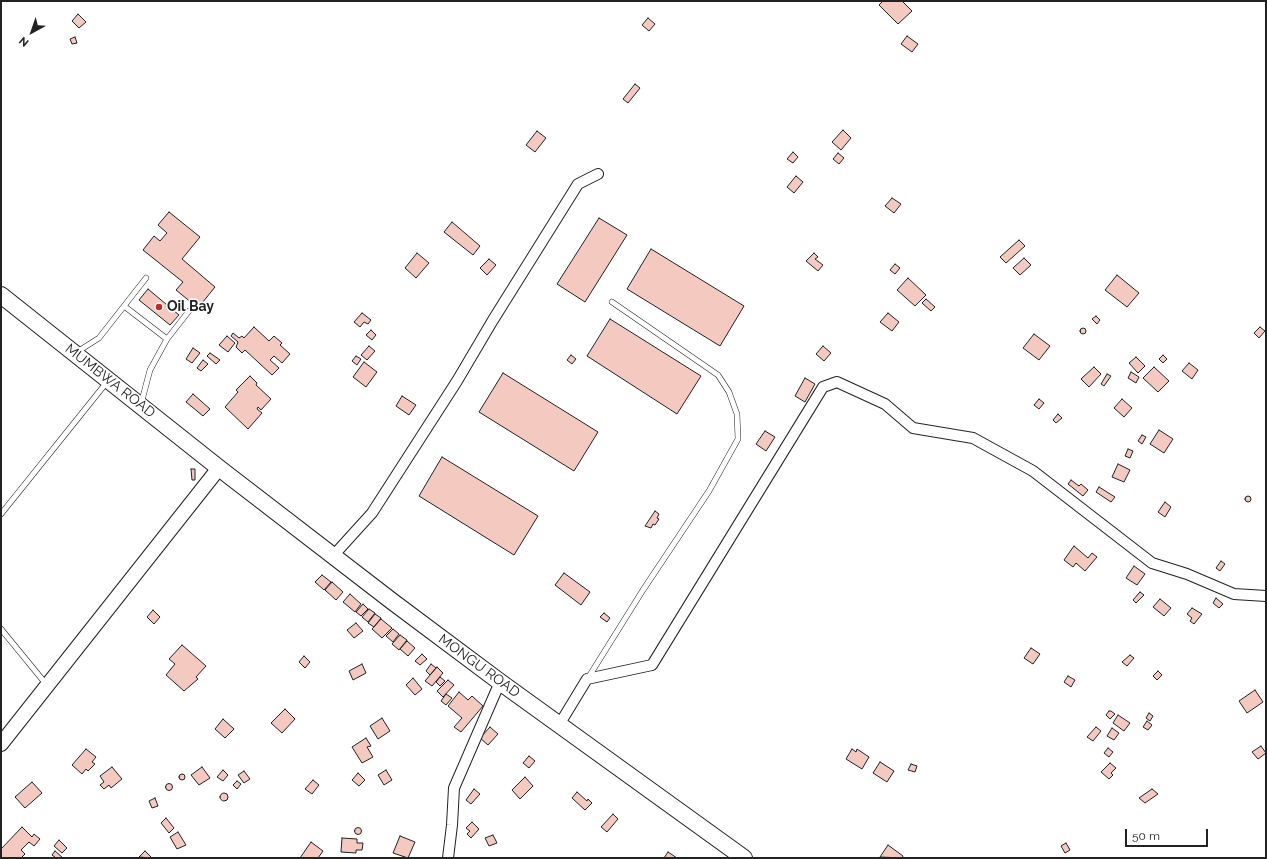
<!DOCTYPE html>
<html>
<head>
<meta charset="utf-8">
<style>
	body { margin:0 }
	#map { position:relative; width:1267px; height:859px; overflow:hidden; background:#fff; font-family:Raleway,sans-serif }
	canvas { display:block }
	.frame { position:absolute; inset:0; border:2px solid #222; pointer-events:none }
	.north { position:absolute; left:12px; top:12px; width:40px; height:40px; -webkit-text-stroke:3px #fff; paint-order:stroke; rotate:220deg; font-size:11px; font-weight:700; line-height:16px; text-align:center; color:#222 }
	.north::after { content:''; display:block; margin:auto; width:14px; height:18px; background:#222; clip-path:polygon(50% 0,100% 100%,50% 72%,0 100%) }
	.scale { position:absolute; left:1125px; top:829px; width:83px; height:18px; box-sizing:border-box; border:2px solid #222; border-top:0; padding-left:5px; font-size:12px; line-height:14px; white-space:nowrap; color:#222; -webkit-text-stroke:3px #fff; paint-order:stroke }
</style>
</head>
<body>
<div id="map">
<canvas width="1267" height="859"></canvas>
<div class="frame"></div>
<div class="north">N</div>
<div class="scale">50 m</div>
</div>
<script>
const context = document.querySelector('canvas').getContext('2d');
context.lineJoin = 'round';
function fillPath(path, color) { context.fillStyle = color; context.fill(path, 'evenodd'); }
const shape = rows => new Path2D(rows.map(r => 'M' + r).join(''));
function trace(path, color, width, dash) { context.strokeStyle = color; context.lineWidth = width; context.lineCap = dash ? 'butt' : 'round'; context.setLineDash(dash || []); context.stroke(path); }
function label(font, color, halo, rows, align = 'center') {
  context.font = font + ' Raleway,sans-serif'; context.lineWidth = 3; context.setLineDash([]); context.textBaseline = 'middle'; context.strokeStyle = halo; context.fillStyle = color; for (const [text, x, y, turn = 0] of rows) {
    context.save(); context.translate(x, y); context.rotate((+turn || 0) * Math.PI / 180); context.textAlign = isNaN(turn) ? turn : align; if (halo) context.strokeText(text, 0, 0); context.fillText(text, 0, 0); context.restore();
  }
}
const building = shape([
	[883,1,902,1,912,11,898,24,879,5,883,1],
	[78,14,86,22,79,28,72,21,78,14],
	[648,18,655,24,649,31,642,25,648,18],
	[907,36,918,44,912,52,901,44,907,36],
	[75,37,77,43,72,44,70,39,75,37],
	[635,84,640,88,628,103,623,99,635,84],
	[843,130,851,138,841,150,832,142,843,130],
	[537,131,546,138,535,152,526,145,537,131],
	[793,152,798,157,793,163,787,159,793,152],
	[838,153,844,158,839,164,833,159,838,153],
	[796,176,803,182,794,193,787,187,796,176],
	[892,198,901,204,894,213,885,206,892,198],
	[169,212,200,237,182,259,215,287,198,308,176,290,183,282,143,250,154,236,160,241,167,233,158,225,169,212],
	[599,218,627,235,585,302,557,284,599,218],
	[452,222,480,246,473,255,444,232,452,222],
	[1019,240,1025,246,1006,263,1000,257,1019,240],
	[651,249,744,306,720,346,627,289,651,249],
	[417,253,429,263,416,278,405,268,417,253],
	[814,253,818,257,815,259,823,265,818,271,806,261,814,253],
	[1024,258,1031,265,1020,275,1013,268,1024,258],
	[489,259,496,265,487,275,480,268,489,259],
	[895,264,900,268,895,274,890,270,895,264],
	[1117,275,1139,293,1127,307,1105,290,1117,275],
	[908,278,926,295,915,306,897,290,908,278],
	[148,289,179,315,170,325,139,300,148,289],
	[926,299,935,307,931,311,922,303,926,299],
	[362,313,371,320,368,324,364,322,360,327,354,322,362,313],
	[888,313,899,322,892,331,880,322,888,313],
	[1096,316,1100,320,1097,324,1092,319,1096,316],
	[610,319,701,376,677,414,587,356,610,319],
	[254,327,269,341,274,336,282,343,280,345,290,354,282,363,274,356,270,360,279,368,272,375,245,350,242,353,236,347,238,342,231,336,233,333,239,338,242,336,244,338,254,327],
	[1260,327,1265,331,1259,338,1254,333,1260,327],
	'1080 331a3 3 0 1 1 6 0a3 3 0 1 1-6 0Z',
	[371,330,376,335,372,340,366,335,371,330],
	[1034,334,1050,346,1039,360,1023,348,1034,334],
	[227,336,235,343,228,352,219,345,227,336],
	[369,346,375,351,367,360,361,355,369,346],
	[823,346,831,353,824,361,816,354,823,346],
	[193,348,200,353,192,363,186,359,193,348],
	[210,353,220,360,216,364,207,356,210,353],
	[571,355,576,359,572,364,567,360,571,355],
	[1163,355,1167,359,1163,363,1159,359,1163,355],
	[356,356,361,359,357,365,352,361,356,356],
	[1136,357,1145,366,1138,373,1129,363,1136,357],
	[203,360,208,364,201,371,197,368,203,360],
	[364,362,377,372,366,387,353,377,364,362],
	[1189,363,1198,370,1192,379,1182,371,1189,363],
	[1094,367,1101,374,1089,387,1081,379,1094,367],
	[1154,367,1169,381,1158,392,1143,378,1154,367],
	[1131,372,1139,377,1136,383,1128,378,1131,372],
	[503,373,598,432,574,471,479,412,503,373],
	[1107,374,1111,376,1104,386,1101,384,1107,374],
	[250,376,257,383,256,385,271,399,261,410,258,407,257,409,262,413,248,429,225,407,238,392,236,390,250,376],
	[805,378,815,384,805,402,795,396,805,378],
	[193,394,210,409,203,416,186,402,193,394],
	[402,396,416,405,409,415,396,406,402,396],
	[1039,399,1044,403,1039,409,1034,405,1039,399],
	[1122,399,1132,408,1124,417,1114,408,1122,399],
	[1058,414,1062,418,1056,423,1053,420,1058,414],
	[1159,430,1173,439,1164,453,1150,444,1159,430],
	[765,431,775,437,766,451,756,444,765,431],
	[1142,435,1146,437,1142,444,1138,441,1142,435],
	[1128,449,1133,451,1130,458,1125,456,1128,449],
	[442,457,538,516,514,555,419,496,442,457],
	[1118,464,1130,470,1124,482,1112,477,1118,464],
	[191,469,195,469,195,480,192,480,191,469],
	[1071,480,1079,486,1081,484,1088,490,1083,496,1068,484,1071,480],
	[1099,487,1115,497,1111,502,1096,492,1099,487],
	'1245 499a3 3 0 1 1 6 0a3 3 0 1 1-6 0Z',
	[1165,502,1171,507,1165,517,1158,512,1165,502],
	[655,511,659,514,657,518,659,519,655,525,653,524,651,528,645,526,655,511],
	[1074,546,1088,558,1092,553,1097,557,1085,571,1076,563,1073,567,1064,560,1074,546],
	[1221,561,1225,564,1220,571,1216,568,1221,561],
	[1134,566,1145,574,1137,585,1126,578,1134,566],
	[564,573,590,592,581,605,555,585,564,573],
	[322,575,331,582,324,590,315,582,322,575],
	[332,582,343,592,336,600,325,590,332,582],
	[1140,592,1144,595,1136,603,1133,600,1140,592],
	[350,594,361,604,355,612,343,602,350,594],
	[1216,598,1223,604,1219,608,1213,603,1216,598],
	[1160,599,1171,608,1164,616,1153,607,1160,599],
	[363,604,368,609,361,616,356,612,363,604],
	[1192,608,1202,614,1194,624,1190,621,1192,618,1187,614,1192,608],
	[369,609,375,613,368,622,362,617,369,609],
	[153,610,160,617,154,624,147,617,153,610],
	[604,613,610,618,607,622,600,617,604,613],
	[375,614,381,618,374,627,368,623,375,614],
	[381,619,392,628,382,638,372,629,381,619],
	[356,623,363,631,354,638,347,630,356,623],
	[393,629,399,634,393,642,386,636,393,629],
	[400,635,407,640,399,650,392,644,400,635],
	[407,641,415,648,408,656,400,649,407,641],
	[182,645,206,666,196,677,198,679,184,691,166,675,175,664,169,659,182,645],
	[1031,648,1040,654,1033,664,1024,658,1031,648],
	[422,654,427,659,420,665,415,661,422,654],
	[1130,655,1134,658,1127,666,1122,662,1130,655],
	[304,656,310,662,305,668,299,662,304,656],
	[362,664,366,673,353,680,349,671,362,664],
	[431,664,436,668,430,675,426,671,431,664],
	[437,667,443,673,432,686,425,681,437,667],
	[1158,671,1162,675,1157,680,1153,676,1158,671],
	[1068,676,1075,680,1071,687,1064,682,1068,676],
	[440,677,445,681,440,686,436,682,440,677],
	[413,678,422,689,415,695,406,685,413,678],
	[448,680,454,685,443,697,437,691,448,680],
	[1255,690,1263,702,1247,713,1239,701,1255,690],
	[459,692,468,700,472,696,483,706,461,732,454,727,462,718,448,706,459,692],
	[446,694,452,698,446,705,441,701,446,694],
	[285,709,295,719,282,733,271,723,285,709],
	[1109,711,1111,711,1115,714,1110,719,1106,715,1109,711],
	[1149,713,1153,716,1150,721,1146,718,1149,713],
	[1118,715,1130,723,1124,731,1113,723,1118,715],
	[382,718,390,731,378,739,370,726,382,718],
	[223,719,234,729,225,738,215,729,223,719],
	[1147,721,1152,725,1148,730,1143,727,1147,721],
	[490,727,498,734,488,745,480,738,490,727],
	[1096,727,1101,731,1093,741,1087,737,1096,727],
	[1112,728,1119,733,1114,740,1107,736,1112,728],
	[366,738,371,746,367,747,373,757,362,763,352,747,366,738],
	[1261,746,1266,753,1258,759,1252,752,1261,746],
	[1108,748,1113,752,1109,757,1104,753,1108,748],
	[86,749,96,757,92,762,95,764,88,771,86,769,82,774,72,765,86,749],
	[852,749,856,752,857,749,869,757,862,769,846,759,852,749],
	[529,756,535,761,529,768,523,763,529,756],
	[880,762,894,771,887,782,873,773,880,762],
	[1110,763,1116,768,1111,773,1113,775,1109,779,1101,772,1110,763],
	[911,764,917,766,915,772,908,770,911,764],
	[112,767,122,779,111,788,109,785,104,789,100,785,104,782,100,776,112,767],
	[202,767,210,778,199,785,191,775,202,767],
	[223,770,228,775,223,781,217,777,223,770],
	[386,770,392,780,384,785,378,775,386,770],
	[244,771,250,779,244,783,238,775,244,771],
	[358,773,365,780,359,786,352,780,358,773],
	'179 777a3 3 0 1 1 6 0a3 3 0 1 1-6 0Z',
	[525,777,533,786,520,799,512,790,525,777],
	[313,780,319,785,312,794,305,789,313,780],
	[237,781,241,784,237,789,233,785,237,781],
	[32,782,42,793,25,808,15,797,32,782],
	'165.5 787a3.5 3.5 0 1 1 7 0a3.5 3.5 0 1 1-7 0Z',
	[474,789,480,794,471,804,466,800,474,789],
	[1152,789,1158,794,1145,803,1139,798,1152,789],
	[577,792,587,801,588,799,592,803,585,810,572,798,577,792],
	'220 797a4 4 0 1 1 8 0a4 4 0 1 1-8 0Z',
	[155,798,158,806,152,808,149,801,155,798],
	[613,814,618,819,607,832,601,827,613,814],
	[166,818,174,828,169,833,161,823,166,818],
	[472,822,479,829,471,838,467,834,470,831,466,828,472,822],
	[22,827,32,837,34,834,40,839,34,846,29,842,21,850,25,854,21,858,1,858,1,849,22,827],
	'354.5 831a3.5 3.5 0 1 1 7 0a3.5 3.5 0 1 1-7 0Z',
	[178,832,186,845,177,849,170,837,178,832],
	[493,835,497,843,489,846,485,838,493,835],
	[400,836,415,842,408,858,393,853,400,836],
	[342,838,357,839,357,843,363,843,362,850,356,850,356,853,341,852,342,838],
	[59,840,67,848,62,853,54,846,59,840],
	[311,842,323,851,318,858,300,858,311,842],
	[1066,843,1070,850,1065,853,1061,846,1066,843],
	[888,845,903,856,902,858,880,857,888,845],
	[55,851,63,858,56,858,52,855,55,851],
	[145,851,152,858,139,857,145,851],
	[668,852,677,858,664,858,668,852]
]);
const service = shape([
	[124,306,167,339],
	[77,352,99,338,146,278],
	[141,404,150,370,167,339,189,311],
	[1,514,107,382],
	[1,629,46,684],
	[588,678,643,590,709,491,738,439,737,414,729,392,718,375,612,302]
]);
const minor = shape([
	[333,556,372,513,457,381,493,320,578,184,598,174],
	[559,725,587,679,652,665,823,387,837,382,885,404,913,428,973,438,1033,471,1152,563,1187,574,1234,594,1266,596],
	[448,858,452,825,454,788,500,682]
]);
const secondary = shape([
	[1,744,219,468]
]);
const primary = shape([
	[1,295,219,468,393,602,500,682,744,858]
]);
const markers = [
	[159,307,4,"#c62828"]
];
const poiNames = [
	["Oil Bay",167,307]
];
const streetNames = [
	["MUMBWA ROAD",110,381,38],
	["MONGU ROAD",479,666,36]
];
fillPath(building, '#f3c9c0');
trace(building, '#222', 1);
trace(service, '#222', 6);
trace(minor, '#222', 12);
trace(secondary, '#222', 16);
trace(primary, '#222', 18);
trace(service, '#fff', 5);
trace(minor, '#fff', 10);
trace(secondary, '#fff', 14);
trace(primary, '#fff', 16);
for (const [x, y, r, color] of markers) { const dot = new Path2D(); dot.arc(x, y, r, 0, 2 * Math.PI); context.fillStyle = color; context.fill(dot); trace(dot, '#fff', 1.5); }
label('bold 14px', '#222', '#fff', poiNames, 'left');
label('14px', '#222', '#fff', streetNames);
</script>
</body>
</html>
